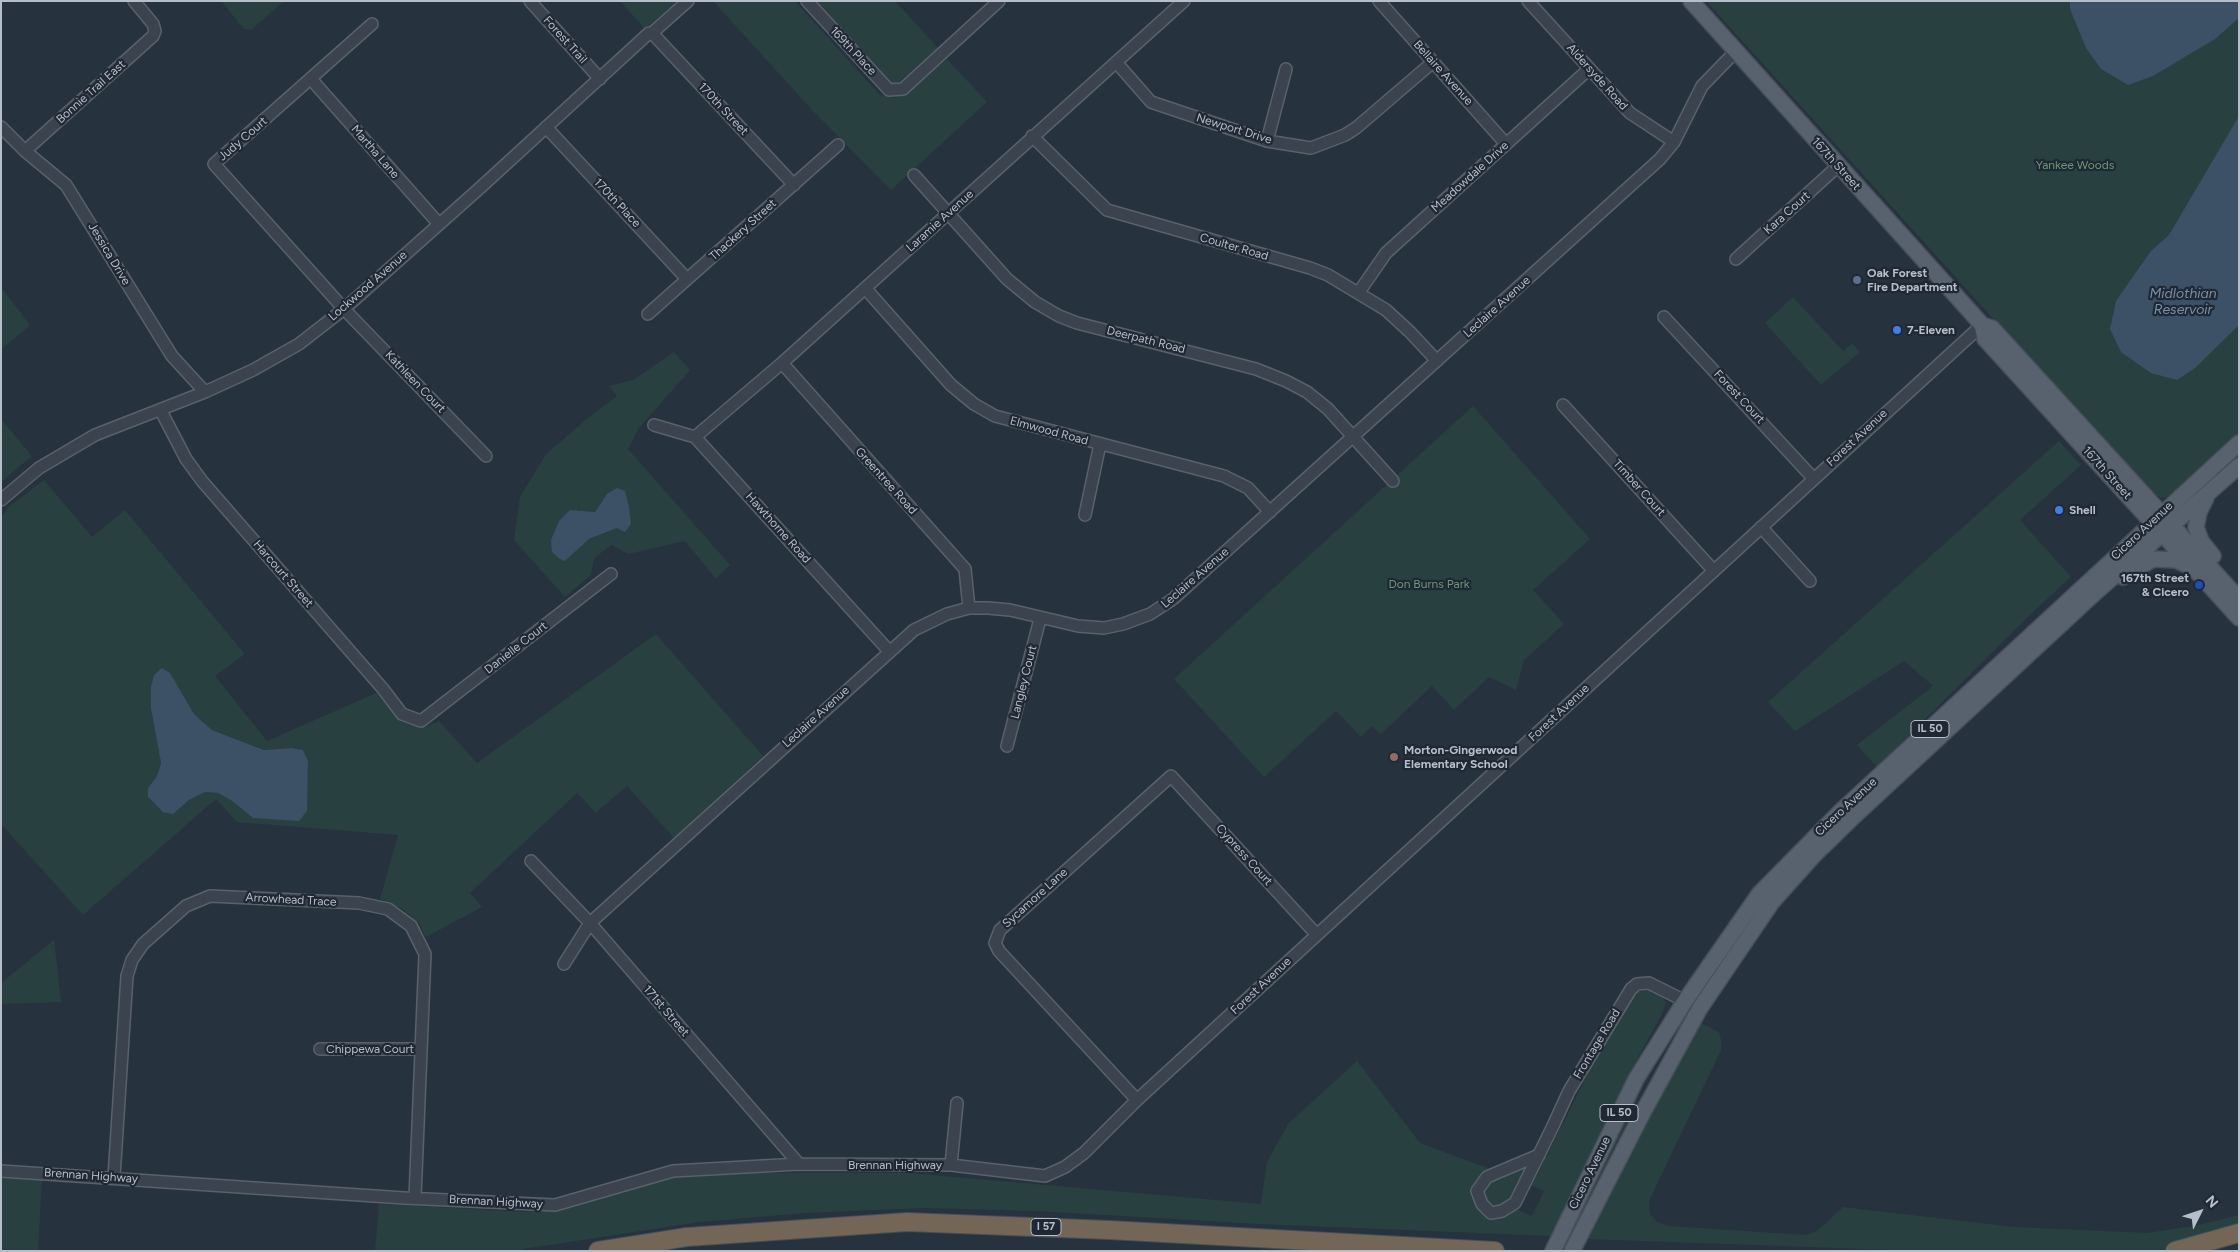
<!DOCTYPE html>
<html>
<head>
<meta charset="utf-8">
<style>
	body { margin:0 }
	#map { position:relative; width:2240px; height:1252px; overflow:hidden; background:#26323e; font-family:Figtree,sans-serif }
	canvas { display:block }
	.frame { position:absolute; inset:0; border:2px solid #b6bec9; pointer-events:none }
	.north { position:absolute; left:2175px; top:1187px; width:50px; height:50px; -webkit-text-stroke:4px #1f2833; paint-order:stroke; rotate:49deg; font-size:14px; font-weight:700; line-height:20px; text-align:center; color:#b6bec9 }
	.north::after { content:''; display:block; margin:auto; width:18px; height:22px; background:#b6bec9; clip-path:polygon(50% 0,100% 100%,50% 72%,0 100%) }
</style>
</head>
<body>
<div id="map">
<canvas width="2240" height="1252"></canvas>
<div class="frame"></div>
<div class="north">N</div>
</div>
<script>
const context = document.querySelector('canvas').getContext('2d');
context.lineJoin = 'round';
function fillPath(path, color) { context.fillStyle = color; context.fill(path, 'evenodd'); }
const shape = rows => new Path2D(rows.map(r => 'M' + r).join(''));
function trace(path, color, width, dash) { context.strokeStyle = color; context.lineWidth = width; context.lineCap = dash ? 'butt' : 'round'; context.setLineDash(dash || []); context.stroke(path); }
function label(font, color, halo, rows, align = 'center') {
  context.font = font + ' Figtree,sans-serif'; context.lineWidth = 4.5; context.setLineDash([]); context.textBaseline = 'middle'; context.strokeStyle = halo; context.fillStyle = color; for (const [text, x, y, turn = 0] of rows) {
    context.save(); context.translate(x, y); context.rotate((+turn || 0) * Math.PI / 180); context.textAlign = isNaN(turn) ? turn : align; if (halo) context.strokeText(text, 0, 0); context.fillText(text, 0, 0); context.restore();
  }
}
const green = shape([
	[221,1,284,1,251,30,244,29],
	[620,1,677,1,645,29],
	[713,1,795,1,880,95,895,98,909,92,947,59,987,102,891,190,813,111],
	[814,1,895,1,938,48,900,81,895,84,888,83],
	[1706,1,2239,1,2239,436,2175,496,2161,498,2149,491],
	[1,287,30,325,1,350],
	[1793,297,1843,351,1852,343,1860,352,1821,385,1765,323],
	[674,352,690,370,639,428,628,449,730,565,716,579,685,541,628,554,612,545,594,558,591,575,565,597,514,540,520,497,546,454,590,416,617,396,609,386,633,380],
	[607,494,617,528,589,539,565,561,578,509,584,513,595,512],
	[1473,406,1590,539,1533,590,1564,624,1524,660,1516,690,1489,677,1454,710,1432,686,1381,734,1372,726,1361,737,1336,711,1264,777,1174,679],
	[1,419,32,456,1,482],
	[2059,441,2081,465,2020,520,2071,577,2034,611,1877,767,1857,745,1933,686,1904,661,1795,731,1768,702],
	[44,480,92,537,125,510,245,654,215,676,267,741,376,693,401,721,425,727,439,721,477,763,656,634,763,756,674,838,627,786,596,813,577,793,470,893,482,907,426,937,419,924,411,916,401,908,380,899,398,835,237,822,216,799,83,915,1,824,1,517,10,506],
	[181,695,194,714,212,730,264,750,292,748,303,750,308,761,308,778,253,818,232,801,218,793,205,792,189,800,173,813,148,788,157,776,161,763,151,709],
	[54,940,61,1002,1,1004,1,983],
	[1651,990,1660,992,1666,1003,1661,1016,1626,1079,1551,1236,1260,1224,1036,1211,925,1208,805,1213,700,1222,510,1251,375,1251,379,1204,527,1212,572,1206,672,1178,745,1173,910,1173,1261,1204,1267,1162,1288,1124,1357,1061,1420,1143,1490,1169,1476,1182,1473,1195,1495,1217,1508,1216,1516,1209,1532,1216,1544,1191,1532,1185,1605,1040,1638,992],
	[1703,1024,1719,1032,1721,1040,1721,1050,1649,1201,1650,1214,1657,1222,1669,1226,1806,1235,1817,1231,1843,1207,2014,1227,2147,1233,2194,1226,2239,1215,2239,1225,2164,1249,2145,1251,1921,1251,1587,1239,1642,1124,1696,1025],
	[1650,1064,1652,1065,1626,1125,1585,1210,1579,1209],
	[1529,1163,1514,1196,1508,1202,1500,1207,1486,1202,1483,1195,1486,1182],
	[1,1177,42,1180,38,1251,1,1251]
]);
const water = shape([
	[2070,1,2239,1,2239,18,2215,39,2153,76,2128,85,2101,69,2086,48,2070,9],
	[2239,116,2239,325,2195,368,2177,380,2151,373,2121,352,2110,329,2116,301,2151,251,2169,235],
	[617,488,625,491,629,507,631,524,625,532,617,528,589,539,565,561,560,559,552,552,551,540,559,521,570,510,595,512,607,494],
	[162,668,170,673,194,714,212,730,264,750,292,748,303,750,308,761,307,811,299,821,253,818,232,801,218,793,205,792,189,800,173,814,163,812,148,797,148,788,157,776,161,763,151,709,151,687,154,675]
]);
const minor = shape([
	[530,1,600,79],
	[807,1,889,90,903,89,999,1],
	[1379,1,1506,144],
	[1528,1,1630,113,1674,142],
	[372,24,214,164,344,309,486,456],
	[652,33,794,185],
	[1116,62,1151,102,1267,141,1311,148,1345,135,1356,128,1433,62],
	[311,79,439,224],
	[1,127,25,151,66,185,172,356,205,392],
	[546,127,687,279],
	[1032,136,1107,210,1310,268,1328,275,1386,310,1410,332,1437,361],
	[1267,141,1286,69],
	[25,151,153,36,155,31,153,24,134,1],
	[914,175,1007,279,1035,302,1059,316,1077,323,1256,369,1286,381,1307,392,1328,409,1393,481],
	[1736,259,1838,166],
	[865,288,951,385,974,404,995,416,1224,476,1248,488,1270,512],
	[1359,292,1386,253,1589,69],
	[648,314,838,145],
	[1664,317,1813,478],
	[782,363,965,569,969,608],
	[1563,405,1714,571],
	[161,411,186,459,202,481,383,689,402,714,421,721,611,574],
	[654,425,695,437,889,651],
	[695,437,782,363,1184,1],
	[1,500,39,468,95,435,205,392,253,370,299,344,344,309,481,187,649,33,652,33,688,1],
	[1085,515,1100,444],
	[1761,527,1810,581],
	[1007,746,1040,619],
	[531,861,590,923,799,1164],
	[564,964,590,923,914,630,947,614,969,608,988,608,1010,610,1078,626,1104,628,1123,624,1150,614,1173,599,1660,159,1674,142,1702,86,1736,51],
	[320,1049,421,1049],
	[1137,1100,999,951,995,943,1000,930,1171,776,1317,935],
	[1539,1155,1487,1177,1477,1191,1482,1204,1491,1213,1502,1211,1515,1203,1552,1128,1569,1091,1631,989,1637,984,1649,983,1685,1001],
	[951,1165,957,1103],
	[1,1171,404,1198,555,1205,673,1171,799,1164,951,1165,1045,1176,1065,1167,1084,1153,1137,1100,1982,325],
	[114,1177,127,976,132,960,143,944,186,906,210,896,359,903,388,909,411,926,425,954,415,1198]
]);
const major = shape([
	[1691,1,1976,318,1982,325,1992,328,2239,599],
	[1982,325,1985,339,2239,618],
	[2206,498,2199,512,2196,527,2201,541,2213,556],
	[2123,577,2153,559,2176,560,2191,567],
	[1553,1251,1636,1079,1685,1001,1760,893,1841,811,2239,443],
	[1572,1251,1642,1114,1700,1008,1772,902,1815,854,1850,820,2097,591,2239,466]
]);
const highway = shape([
	[598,1251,687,1237,907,1222,1109,1230,1495,1251],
	[2175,1251,2239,1233]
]);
const markers = [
	[1857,280,5,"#5c6f8a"],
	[1897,330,5,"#3f7fe0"],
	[2059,510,5,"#3f7fe0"],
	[2199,585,5,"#1a4fb4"],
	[1394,757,5,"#8d6e63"]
];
const shields = [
	[1930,729,38],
	[1619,1113,38],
	[1046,1227,30]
];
const shieldNames = [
	["IL 50",1930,729],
	["IL 50",1619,1113],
	["I 57",1046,1227]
];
const streetNames = [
	["Forest Trail",565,40,48],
	["169th Place",853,51,47],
	["Bellaire Avenue",1443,73,48],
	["Aldersyde Road",1597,77,48],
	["Bonnie Trail East",91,92,-42],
	["170th Street",723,109,47],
	["Newport Drive",1234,129,17],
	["Judy Court",243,139,-41],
	["Martha Lane",375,152,49],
	["167th Street",1836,164,48],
	["Meadowdale Drive",1470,177,-42],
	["170th Place",617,203,47],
	["Kara Court",1787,213,-42],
	["Laramie Avenue",940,221,-42],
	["Thackery Street",743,230,-42],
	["Coulter Road",1234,247,16],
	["Jessica Drive",109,254,59],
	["Lockwood Avenue",368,286,-41],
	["Leclaire Avenue",1497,307,-42],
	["Deerpath Road",1146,340,14],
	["Kathleen Court",415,382,46],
	["Forest Court",1739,397,47],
	["Elmwood Road",1049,431,15],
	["Forest Avenue",1857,438,-43],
	["167th Street",2107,473,48],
	["Greentree Road",886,481,48],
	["Timber Court",1639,488,48],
	["Hawthorne Road",778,528,48],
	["Cicero Avenue",2142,531,-43],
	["Harcourt Street",283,574,49],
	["Leclaire Avenue",1195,578,-41],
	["Danielle Court",516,648,-38],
	["Langley Court",1024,682,-76],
	["Forest Avenue",1559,713,-43],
	["Leclaire Avenue",816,717,-42],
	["Cicero Avenue",1846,807,-43],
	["Cypress Court",1244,855,48],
	["Sycamore Lane",1035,898,-42],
	["Arrowhead Trace",291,900,3],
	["Forest Avenue",1261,986,-43],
	["171st Street",666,1011,49],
	["Frontage Road",1597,1044,-59],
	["Chippewa Court",370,1049],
	["Brennan Highway",895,1165],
	["Cicero Avenue",1590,1173,-64],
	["Brennan Highway",91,1176,4],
	["Brennan Highway",496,1202,3]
];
const parkNames = [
	["Yankee Woods",2075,165],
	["Don Burns Park",1429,584]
];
const poiNames = [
	["Oak Forest",1867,273],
	["Fire Department",1867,287],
	["7-Eleven",1907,330],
	["Shell",2069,510],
	["167th Street",2189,578,"right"],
	["& Cicero",2189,592,"right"],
	["Morton-Gingerwood",1404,750],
	["Elementary School",1404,764]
];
const waterNames = [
	["Midlothian",2183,294],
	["Reservoir",2183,310]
];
fillPath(green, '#294040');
fillPath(water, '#3c5066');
trace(minor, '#58616c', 14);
trace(major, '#464f5a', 18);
trace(highway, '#454e59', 20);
trace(minor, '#3a434e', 11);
trace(major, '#58626e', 15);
trace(highway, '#736657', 18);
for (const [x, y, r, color] of markers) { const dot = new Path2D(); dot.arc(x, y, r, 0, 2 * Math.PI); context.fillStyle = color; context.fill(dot); trace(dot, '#1f2833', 2); }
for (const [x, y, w] of shields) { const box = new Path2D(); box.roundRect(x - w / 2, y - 8.5, w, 17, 4); context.fillStyle = '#1f2833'; context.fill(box); trace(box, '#b6bec9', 1); }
label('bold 11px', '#b6bec9', null, shieldNames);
label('12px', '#b6bec9', '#1f2833', streetNames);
label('12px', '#6e9875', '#1f2833', parkNames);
label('bold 12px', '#b6bec9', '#1f2833', poiNames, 'left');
label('italic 14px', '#7891aa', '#1f2833', waterNames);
</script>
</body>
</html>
